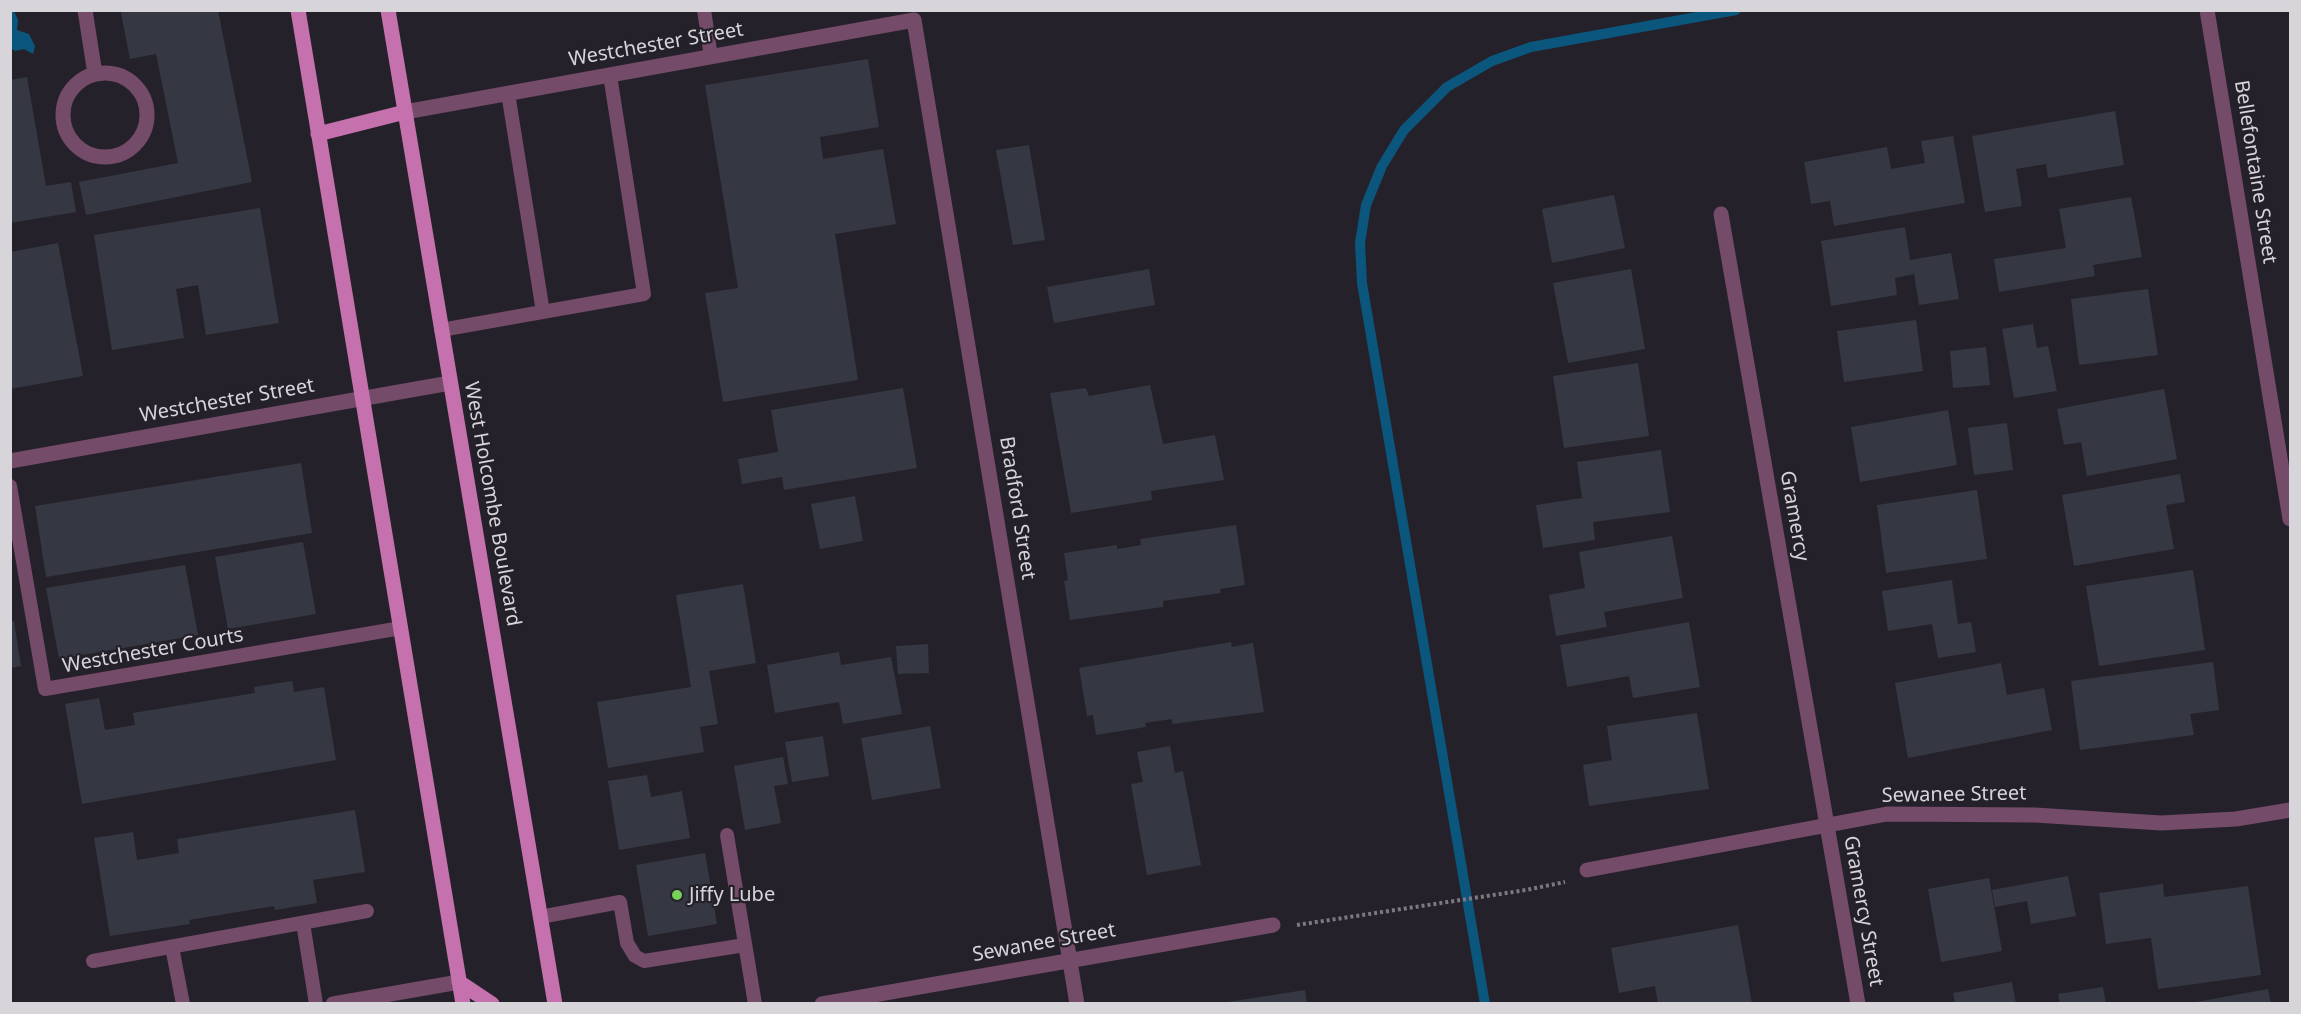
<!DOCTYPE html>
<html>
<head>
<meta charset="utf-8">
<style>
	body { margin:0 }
	#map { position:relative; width:2301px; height:1014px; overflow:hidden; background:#25212a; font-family:"Noto Sans",sans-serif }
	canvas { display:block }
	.frame { position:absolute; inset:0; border:12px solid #d7d4da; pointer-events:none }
</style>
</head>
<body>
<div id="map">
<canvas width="2301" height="1014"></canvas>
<div class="frame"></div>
</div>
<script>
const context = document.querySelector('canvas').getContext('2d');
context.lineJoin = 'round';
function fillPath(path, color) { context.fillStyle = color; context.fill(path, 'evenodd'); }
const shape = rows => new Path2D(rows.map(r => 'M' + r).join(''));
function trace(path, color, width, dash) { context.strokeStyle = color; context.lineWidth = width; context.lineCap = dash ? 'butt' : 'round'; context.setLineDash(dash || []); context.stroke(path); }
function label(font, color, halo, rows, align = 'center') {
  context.font = font + ' "Noto Sans",sans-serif'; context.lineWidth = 4.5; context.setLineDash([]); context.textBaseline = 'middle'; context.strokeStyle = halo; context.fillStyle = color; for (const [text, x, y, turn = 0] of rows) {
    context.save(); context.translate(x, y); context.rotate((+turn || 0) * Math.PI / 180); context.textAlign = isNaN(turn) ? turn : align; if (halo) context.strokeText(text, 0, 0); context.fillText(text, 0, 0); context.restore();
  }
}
const water = shape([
	[10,11,14,11,18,20,17,30,29,34,35,46,33,54,24,49,15,51,11,48]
]);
const stream = shape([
	[1485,1004,1362,283,1360,243,1366,205,1382,166,1404,130,1447,87,1492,61,1531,47,1736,10]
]);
const building = shape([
	[123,10,218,10,252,182,86,215,79,182,178,163,156,54,130,59,121,13],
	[868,59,879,127,820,137,823,159,883,149,896,224,835,234,858,380,723,402,705,293,738,288,705,85],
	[27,77,46,186,71,182,76,212,10,223,10,80],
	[2115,111,2124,165,2048,178,2046,164,2016,169,2022,206,1985,212,1972,136],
	[1953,136,1965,203,1834,226,1830,201,1811,204,1804,162,1887,147,1891,169,1925,163,1921,141],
	[1029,145,1045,240,1013,245,996,150],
	[1614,195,1625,248,1552,263,1542,209],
	[2131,197,2142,257,2093,265,2095,276,1999,292,1994,259,2066,248,2059,209],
	[260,208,279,323,206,335,198,285,176,289,184,338,112,350,94,235],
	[1905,227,1910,260,1951,253,1959,299,1919,305,1914,274,1895,278,1897,295,1831,306,1821,241],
	[58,243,83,376,10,389,10,252],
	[1149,269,1155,305,1054,323,1047,287],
	[1631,269,1645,349,1568,363,1553,283],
	[2148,289,2158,355,2079,365,2071,299],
	[1916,320,1923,371,1844,382,1837,331],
	[2033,324,2037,348,2048,346,2057,391,2014,398,2002,329],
	[1986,347,1990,385,1953,388,1950,351],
	[1638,363,1649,436,1564,448,1553,376],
	[1150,385,1163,444,1215,435,1224,480,1151,491,1152,500,1071,513,1050,393,1086,388,1089,396],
	[903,388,917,468,784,490,782,477,742,484,738,459,778,452,771,410],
	[2164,389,2177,459,2087,476,2081,442,2064,445,2057,409],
	[1948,410,1957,465,1860,482,1851,427],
	[2007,423,2013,470,1974,475,1968,428],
	[1661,450,1670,512,1593,522,1595,540,1543,548,1536,505,1582,498,1577,462],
	[301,463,312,533,46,577,35,506],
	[2180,474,2185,502,2166,505,2174,549,2074,566,2062,495],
	[1977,490,1987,559,1886,573,1877,505],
	[855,496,863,541,820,549,811,504],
	[1236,525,1245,585,1220,589,1221,593,1163,601,1163,607,1070,620,1064,581,1068,580,1064,553,1117,545,1117,549,1141,545,1140,539],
	[1672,536,1683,598,1604,612,1607,627,1556,636,1549,595,1585,588,1579,552],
	[303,542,316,614,228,629,215,557],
	[185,565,198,635,59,659,46,588],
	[2193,570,2205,650,2099,666,2086,586],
	[1952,580,1958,624,1971,622,1976,652,1938,658,1932,624,1888,631,1882,591],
	[743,584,756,663,709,671,718,724,700,727,704,752,608,768,597,702,691,687,676,595],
	[14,621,21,666,10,668,10,622],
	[1689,622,1700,687,1633,698,1629,676,1567,687,1560,645],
	[1231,642,1232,647,1253,643,1264,712,1172,724,1172,719,1145,723,1146,727,1096,735,1093,715,1087,716,1079,668],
	[928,644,929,673,898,674,896,646],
	[839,652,841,665,891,657,902,714,843,724,839,702,775,713,767,665],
	[2213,662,2219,710,2190,714,2194,735,2080,750,2071,681],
	[2001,663,2007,695,2044,688,2052,730,1908,758,1895,683],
	[292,681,294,692,324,687,336,760,82,804,65,704,99,698,105,730,135,725,133,713,255,693,254,687],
	[1697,713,1709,789,1589,806,1583,765,1612,760,1607,726],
	[930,726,941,788,872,800,861,738],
	[823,736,829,776,792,782,785,742],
	[1170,746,1175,773,1183,771,1201,865,1147,875,1131,784,1143,782,1137,752],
	[783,757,788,784,774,786,781,823,745,830,734,766],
	[647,775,651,797,682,791,690,838,619,850,608,781],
	[355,810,365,872,313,880,317,903,275,910,274,906,189,920,190,924,110,936,94,838,133,832,137,860,179,853,177,839],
	[705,853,717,924,648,936,636,865],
	[2068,876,2076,916,2031,924,2027,901,1995,907,1992,890],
	[1989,878,2002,951,1941,962,1928,889],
	[2163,884,2164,897,2248,886,2261,975,2158,989,2151,938,2106,944,2099,893],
	[1738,925,1752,1004,1658,1004,1655,986,1619,993,1611,948],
	[2012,982,2016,1004,1955,1004,1953,993],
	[2103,987,2106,1004,2060,1004,2058,994],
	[2268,989,2271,1004,2196,1004,2196,1002],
	[1305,990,1307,1004,1228,1004,1228,1002]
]);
const path = shape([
	[1297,925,1526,890,1565,882]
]);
const lane = shape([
	[704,10,711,57],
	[508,93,543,312],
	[441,330,644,294,610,75],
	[10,486,45,689,401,628],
	[727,835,755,1004],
	[540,917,620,902,627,943,635,956,644,961,745,945],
	[303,923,316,1004],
	[172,947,183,1004],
	[93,961,367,911]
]);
const street = shape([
	[85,10,95,74],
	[2207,10,2290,519],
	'63 115a42 42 0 1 1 84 0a42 42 0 1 1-84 0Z',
	[405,112,914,20,1077,1004],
	[1721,214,1858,1004],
	[10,461,450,383],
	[1587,870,1887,814,2035,815,2161,823,2236,819,2290,810],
	[333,1004,459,982],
	[822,1004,1273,925]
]);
const primary = shape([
	[298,10,463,1004],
	[388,10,555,1004],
	[318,134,405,112],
	[459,982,492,1004]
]);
const markers = [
	[677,895,6,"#78d158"]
];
const streetNames = [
	["Westchester Street",656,45,-10],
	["Bellefontaine Street",2255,172,81],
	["Westchester Street",227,401,-10],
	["West Holcombe Boulevard",492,504,80],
	["Bradford Street",1017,508,81],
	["Gramercy",1794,516,80],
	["Westchester Courts",153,651,-10],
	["Sewanee Street",1954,795,-1],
	["Gramercy Street",1863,911,80],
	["Sewanee Street",1044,943,-10]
];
const poiNames = [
	["Jiffy Lube",689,895]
];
fillPath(water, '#0b567d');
trace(stream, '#0b567d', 10);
fillPath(building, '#353842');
trace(path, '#7d7981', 4, [3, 3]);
trace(lane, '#744b68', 14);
trace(street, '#744b68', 15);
trace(primary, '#c471ad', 15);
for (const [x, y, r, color] of markers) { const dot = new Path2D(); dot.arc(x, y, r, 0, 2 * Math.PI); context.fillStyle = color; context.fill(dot); trace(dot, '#25212a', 2); }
label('20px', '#d7d4da', '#25212a', streetNames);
label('20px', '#d7d4da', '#25212a', poiNames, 'left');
</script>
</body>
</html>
